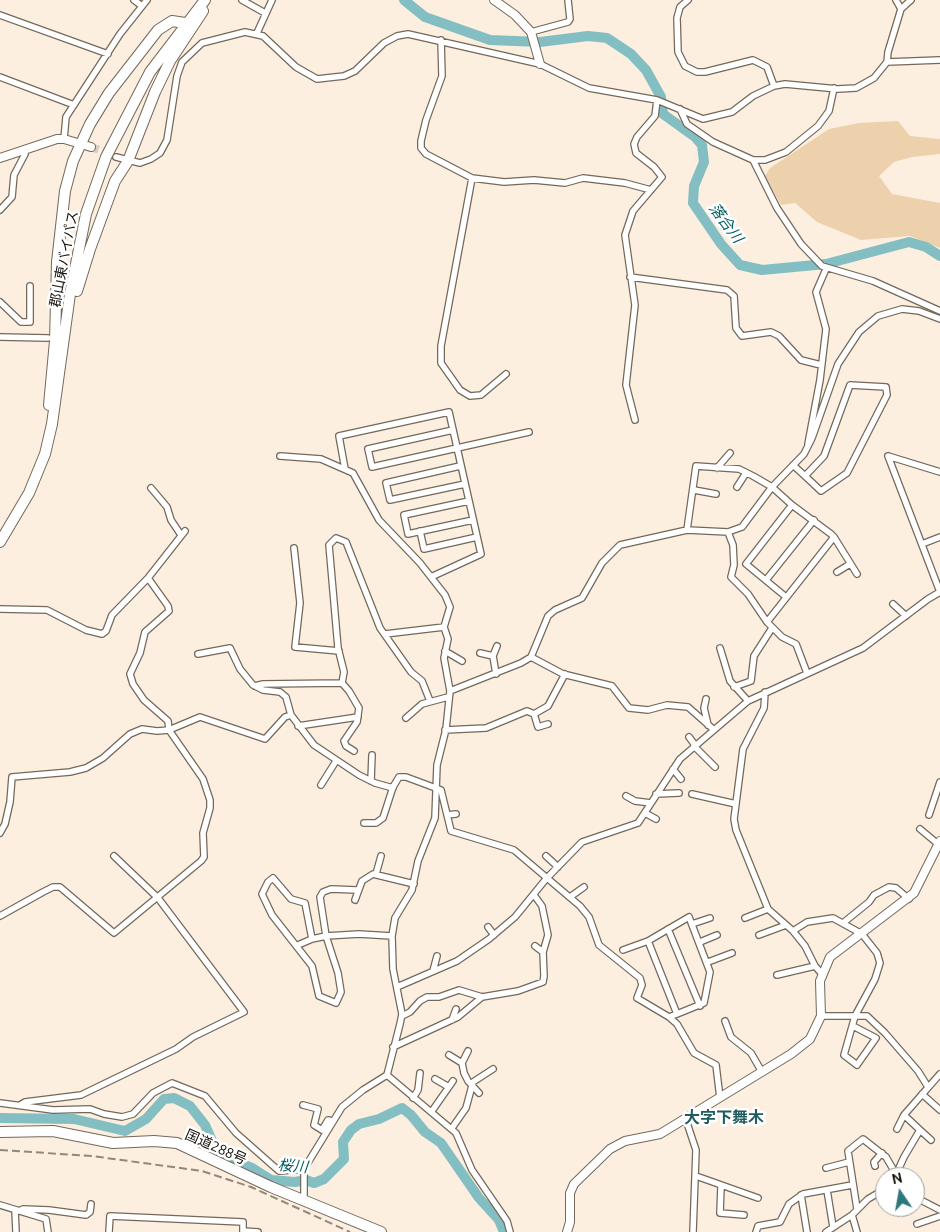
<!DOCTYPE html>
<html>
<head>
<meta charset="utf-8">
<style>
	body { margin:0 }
	#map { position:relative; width:940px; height:1232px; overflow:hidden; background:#fcefdf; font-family:Ubuntu,sans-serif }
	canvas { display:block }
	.north { position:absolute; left:875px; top:1167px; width:50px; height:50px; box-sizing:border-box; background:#fff; border:1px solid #a19f9d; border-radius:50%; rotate:348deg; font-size:14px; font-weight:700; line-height:20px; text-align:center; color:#130f09 }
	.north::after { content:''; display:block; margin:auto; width:18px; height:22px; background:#2e777b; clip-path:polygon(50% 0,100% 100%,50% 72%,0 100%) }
</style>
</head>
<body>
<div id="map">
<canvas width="940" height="1232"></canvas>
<div class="north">N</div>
</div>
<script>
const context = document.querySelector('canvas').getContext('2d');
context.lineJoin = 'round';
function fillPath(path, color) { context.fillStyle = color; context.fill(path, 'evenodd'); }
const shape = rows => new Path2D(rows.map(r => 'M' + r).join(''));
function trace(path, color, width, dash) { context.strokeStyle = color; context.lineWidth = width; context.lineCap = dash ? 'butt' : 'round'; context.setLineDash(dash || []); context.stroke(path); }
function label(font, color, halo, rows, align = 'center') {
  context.font = font + ' Ubuntu,"Noto Sans JP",sans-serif'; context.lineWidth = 5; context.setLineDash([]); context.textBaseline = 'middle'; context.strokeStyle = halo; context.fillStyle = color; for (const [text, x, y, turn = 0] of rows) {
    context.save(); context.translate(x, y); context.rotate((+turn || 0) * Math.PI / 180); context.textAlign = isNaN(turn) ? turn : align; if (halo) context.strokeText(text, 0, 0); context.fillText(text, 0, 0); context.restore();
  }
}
const green = shape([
	[898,121,910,136,940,139,940,154,912,157,894,162,879,176,892,194,940,203,940,248,910,236,861,240,817,222,795,203,781,205,765,176,770,168,829,129,859,123]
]);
const river = shape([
	[404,0,425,17,490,40,540,42,588,36,607,38,631,54,646,70,661,97,663,114,695,137,702,145,704,162,694,186,693,203,721,244,740,265,762,270,826,264,909,242,926,247,940,256],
	[0,1118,74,1119,125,1131,146,1119,164,1099,174,1098,190,1106,205,1125,216,1150,227,1158,252,1168,271,1180,295,1182,306,1180,314,1183,324,1179,344,1159,343,1142,351,1130,359,1124,379,1119,402,1108,411,1115,425,1132,441,1143,479,1198,499,1220,504,1232]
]);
const secondaryTunnel = shape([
	[91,147,112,155]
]);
const street = shape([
	[134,0,142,6],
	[242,0,265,13],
	[688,0,680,7,677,18,678,52,685,66,697,72,705,72,753,60,767,67,774,86],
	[896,0,901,9],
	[0,15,108,54],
	[531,32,568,22,570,19,568,0],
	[257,33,272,0],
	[441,40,442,76,426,120,421,141,421,148,426,154,472,178,504,182,534,180,565,183,583,178,625,183,651,190],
	[887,62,888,52,901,9,911,0],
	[0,77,74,105],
	[680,109,687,124,713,142,753,160,765,160,786,152,818,126,829,111,834,88],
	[64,139,66,117,120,34,147,0],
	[116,157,140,163,151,159,160,153,167,140,177,76,182,62,202,43,245,32,263,36,296,67,317,79,344,76,355,71,384,43,397,36,408,34,540,64,589,88,657,100,703,119,732,112,753,96,774,86,785,84,838,89,856,88,874,78,887,62,940,60],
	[753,160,777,208,801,244,822,266,873,281,940,311],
	[472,178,441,346,441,363,460,390,470,396,481,395,506,374],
	[0,210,12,197,14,175,25,154,25,149],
	[630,277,727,290,734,296,736,328,742,336,771,332,779,336,801,360,821,365],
	[0,302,21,322,30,322,30,286],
	[0,337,48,338],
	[635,420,626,385,635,305,625,235,633,211,662,177,654,167,636,153,634,144,637,137,655,116,657,100],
	[453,430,368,449,372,467,529,432],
	[808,444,820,380,826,329,816,292,826,269],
	[280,456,321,459,353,473,379,520,420,563,445,595,450,607,444,627,448,639,444,658,450,691,446,729,437,765,435,818,418,861,412,890,395,918,392,936,393,969,402,1014,400,1024,387,1075,363,1090,342,1107,304,1169,304,1199],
	[888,456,940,592],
	[888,456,940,472],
	[793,465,805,476,821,491,847,473,887,395,886,387,850,385,824,456,805,476],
	[460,466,386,483,390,500,465,484],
	[717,468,730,453],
	[345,469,339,436,449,412,481,554,431,577],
	[737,487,746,473],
	[151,488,167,507,171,520,181,535],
	[694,490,716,494],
	[469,501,404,515,408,534,473,520],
	[687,530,696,466,739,469,753,476,772,487,792,505,831,534,834,537,767,622],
	[420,531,424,549,477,537],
	[728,532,733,545,734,565,731,577,748,594,767,622,782,637,796,644,807,673],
	[834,537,857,574],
	[922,544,940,537],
	[294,548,300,603,295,647,339,651],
	[837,572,850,564],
	[148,578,168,606,169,611,145,632,140,653,130,674,133,684,144,700,168,721,169,730,200,717,265,739,285,717,291,715],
	[766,580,814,520],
	[786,597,746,564,792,505],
	[893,604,906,616],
	[0,609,47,610,86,630,102,634,106,631,112,615,148,578,185,531],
	[385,634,444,627],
	[720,648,730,681,748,701],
	[445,651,462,661],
	[480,653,493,656],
	[198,654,230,648,240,669,253,685,263,690,280,692,286,697,291,715,314,745,359,775,375,783,393,788],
	[531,657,563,674,612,686,629,708,648,710,667,705,688,707,713,729],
	[496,674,493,656,497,646],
	[255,686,263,684,342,683],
	[734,687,751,681,754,656,772,628],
	[450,691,521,663,531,657,548,616,555,610,582,598,602,563,620,545,687,530,728,532,742,527,772,487,804,454,812,438,838,364,859,332,878,316,902,309,919,311,940,319],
	[765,692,764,708,743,749,734,819,736,830,768,909,793,931,805,946,815,966,822,974],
	[706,699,704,708,708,725],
	[534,714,538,727,548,724],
	[406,718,422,704,448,697],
	[298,726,358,717],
	[445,730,486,728,527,711,534,714,548,706,565,674],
	[689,737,695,745],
	[694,746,715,767],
	[354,751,346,746,344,741,357,722,359,708,349,691,342,683,344,672,338,648,329,545,336,538,346,542,380,628,411,672,422,681,430,701],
	[673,769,681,779],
	[371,781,372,755],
	[321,785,336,761],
	[656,794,679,793],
	[692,794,736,804],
	[626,796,635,801,651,803],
	[645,813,656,819],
	[447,815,456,814],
	[929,815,940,782],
	[364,823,376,823,383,818,393,787,399,777,406,777,441,790,451,831,514,850,580,906,589,917,599,945,640,978,642,985,637,998,669,1017,677,1014],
	[920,829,938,844],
	[0,833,5,824,10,802,12,777,70,772,86,768,103,758,130,734,142,729,157,731,169,730,203,779,210,800,210,808,203,833,204,857,201,861,114,933,60,887,53,887,43,892,0,916],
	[546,856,558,867],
	[376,874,381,856],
	[570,897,584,887],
	[355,900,362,881,373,874,414,884],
	[689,917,710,972,704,1003,677,1014,648,941,689,917],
	[745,918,768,909],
	[843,923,869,902,874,895,889,887,896,888,909,899],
	[692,924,710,918],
	[488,927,494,935],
	[668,929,700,1006],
	[793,931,807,922,833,918,862,934,877,953,880,963,875,979,855,1016,844,1055,857,1065,876,1038,853,1026],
	[759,935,786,925],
	[312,939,305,903,291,899,273,878,268,882,262,894,272,915,312,966,319,996,336,1003,341,992,338,973,326,936,320,897,323,892,331,889,357,890],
	[700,942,717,935],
	[298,945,312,939,326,936,359,934,392,936],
	[535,946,543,952],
	[623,950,648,941],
	[708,962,732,953],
	[433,971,437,956],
	[777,975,815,966],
	[397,987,457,961,489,939,515,917,546,879,582,842,638,823,680,759,748,701,863,648,928,599,940,592],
	[402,1016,410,1012,420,1001,427,997,439,997,459,990,482,997,518,991,543,982,544,976,543,952,548,935,542,906,534,895],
	[821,1016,867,1016,885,1033,918,1071,928,1087],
	[669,1017,677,1024,694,1053,716,1065,720,1098],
	[452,1020,456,1009],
	[725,1021,731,1037,751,1053,762,1072],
	[393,1047,458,1017,482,997],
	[468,1051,462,1063,464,1073,468,1081,479,1093],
	[449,1055,462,1063],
	[387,1075,456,1133,472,1170,507,1221,510,1232],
	[435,1079,447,1086],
	[922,1094,940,1110],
	[413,1098,418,1090,420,1073],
	[0,1103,53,1110,90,1109,104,1114,122,1117,133,1114,153,1093,172,1083,205,1096,236,1133,279,1171,304,1169],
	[20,1105,25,1102,81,1095,176,1049,193,1037,244,1012,158,898,114,856],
	[303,1105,318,1109,314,1125,322,1130,328,1120,332,1121],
	[432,1111,453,1081],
	[686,1120,696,1150,693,1232],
	[452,1128,466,1108,473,1082,493,1069],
	[897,1129,904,1115],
	[920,1130,931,1140],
	[875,1166,874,1162,882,1153],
	[826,1168,849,1162],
	[696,1176,758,1198],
	[895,1177,904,1157,920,1130,904,1115,940,1074],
	[721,1187,720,1213,744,1215],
	[827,1190,833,1227],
	[801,1195,807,1232],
	[915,1197,940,1210],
	[0,1205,46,1219,48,1232],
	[857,1209,848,1151,863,1139,886,1157,893,1169,893,1177],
	[15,1210,16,1232],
	[19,1211,23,1209,49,1210,86,1215,90,1212,91,1204],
	[852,1215,857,1232],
	[917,1224,940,1216],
	[243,1231,258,1232],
	[109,1232,110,1216,243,1222,243,1232],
	[756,1232,758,1226,780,1222,789,1204,803,1194,852,1185],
	[826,1232,852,1215,868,1199,885,1189]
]);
const secondary = shape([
	[494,0,515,15,531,32,540,64],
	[0,158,57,139,64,139,91,147],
	[567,1232,570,1222,570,1193,574,1184,610,1149,625,1141,660,1134,791,1054,810,1039,821,1016,820,981,830,957,914,893,940,841]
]);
const highway = shape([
	[77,291,90,249,115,181,128,161,155,92,170,61,203,11],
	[49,405,55,341,57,262,65,191,73,161,90,124,109,93,158,30,172,21,185,23],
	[0,542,29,493,45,454,52,424,70,294,86,214,106,157,150,72,205,0],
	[0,1132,53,1131,113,1143,154,1141,177,1143,271,1187,381,1232]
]);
const rail = shape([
	[0,1150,92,1156,202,1171,251,1187,350,1232]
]);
const streetNames = [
	["郡山東バイパス",64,259,-79],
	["国道288号",216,1147,24]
];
const waterNames = [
	["落合川",726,223,53],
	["桜川",293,1166,5]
];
const quarterNames = [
	["大字下舞木",724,1118]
];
fillPath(green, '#edd1ad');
trace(river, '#83bfc2', 10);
trace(secondaryTunnel, '#d9cdbf', 8, [8, 4]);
trace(street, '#73685a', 8);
trace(secondary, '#73685a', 10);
trace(highway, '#73685a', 12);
trace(street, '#fff', 5.5);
trace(secondary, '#fff', 8);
trace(highway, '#fff', 10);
trace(rail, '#91887c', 2, [8, 4]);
label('14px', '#130f09', '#fff', streetNames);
label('italic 15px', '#025d61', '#fff', waterNames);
label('bold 16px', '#215c5f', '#fff', quarterNames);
</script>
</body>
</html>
